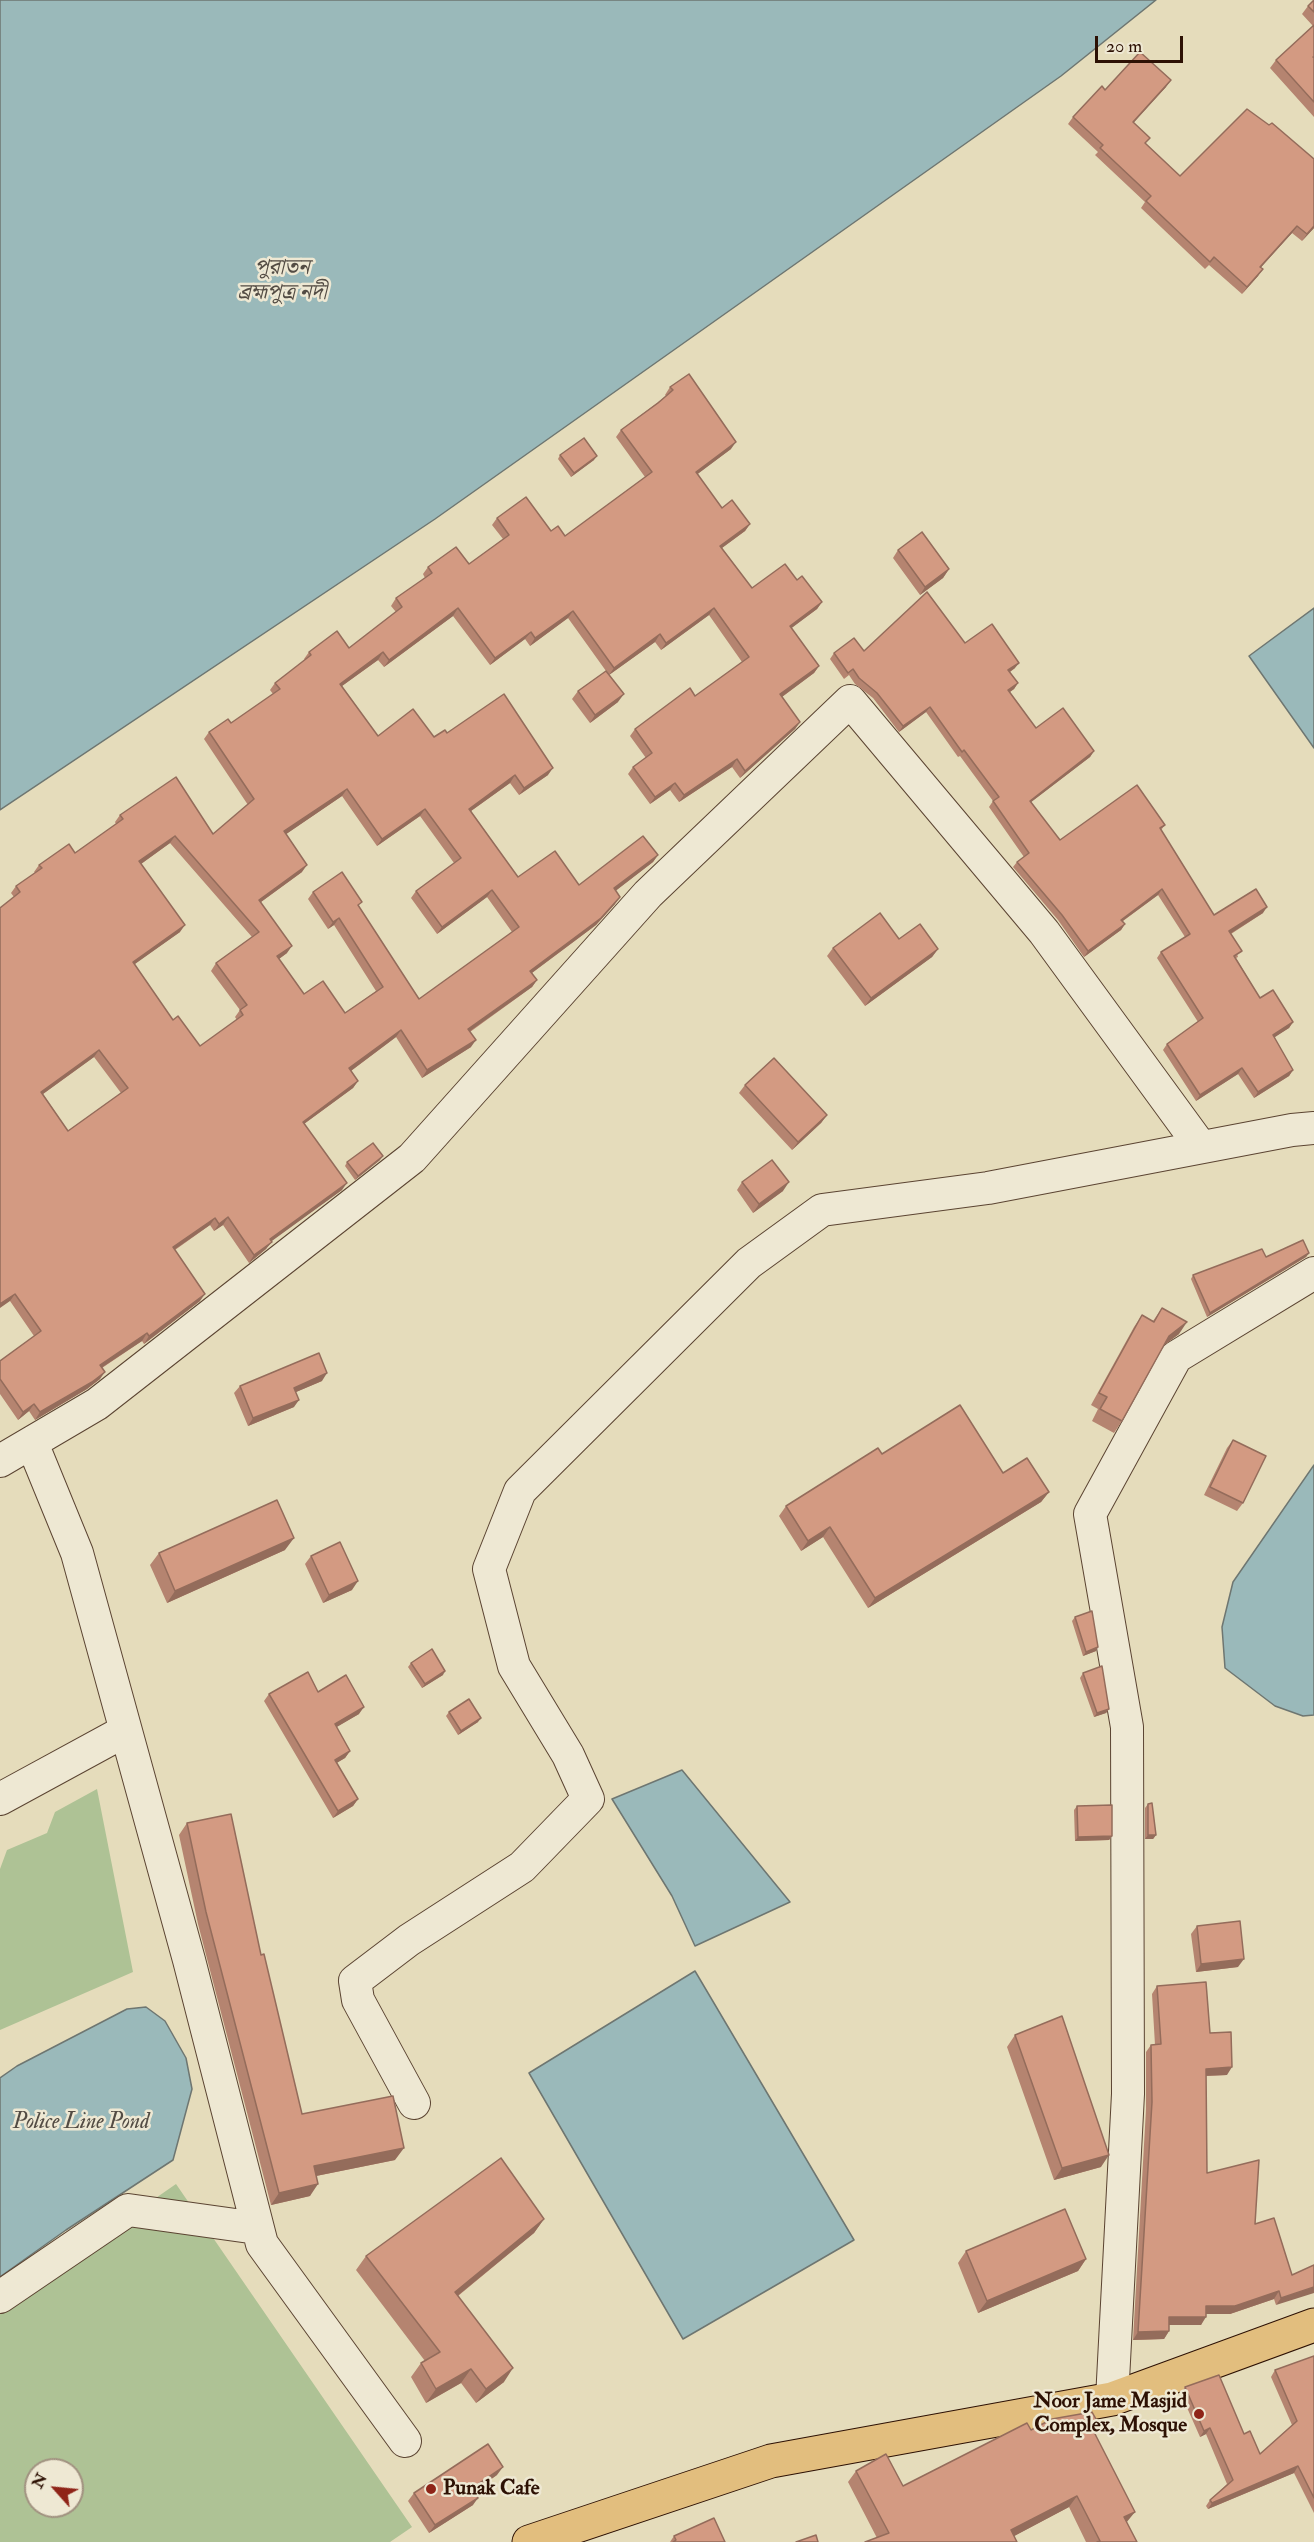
<!DOCTYPE html>
<html>
<head>
<meta charset="utf-8">
<style>
	body { margin:0 }
	#map { position:relative; width:1314px; height:2542px; overflow:hidden; background:#e5dcbb; font-family:"IM FELL Double Pica",serif }
	canvas { display:block }
	.north { position:absolute; left:24px; top:2458px; width:60px; height:60px; box-sizing:border-box; background:#eee8d3; border:2px solid #a19280; border-radius:50%; rotate:297deg; font-size:16px; font-weight:700; line-height:24px; text-align:center; color:#2d1104 }
	.north::after { content:''; display:block; margin:auto; width:21px; height:27px; background:#8f2418; clip-path:polygon(50% 0,100% 100%,50% 72%,0 100%) }
	.scale { position:absolute; left:1095px; top:36px; width:88px; height:27px; box-sizing:border-box; border:3px solid #2d1104; border-top:0; padding-left:8px; font-size:18px; line-height:21px; white-space:nowrap; color:#2d1104; -webkit-text-stroke:4px #eee8d3; paint-order:stroke }
</style>
</head>
<body>
<div id="map">
<canvas width="1314" height="2542"></canvas>
<div class="north">N</div>
<div class="scale">20 m</div>
</div>
<script>
const context = document.querySelector('canvas').getContext('2d');
context.lineJoin = 'round';
function fillPath(path, color) { context.fillStyle = color; context.fill(path, 'evenodd'); }
const shape = rows => new Path2D(rows.map(r => 'M' + r).join(''));
function trace(path, color, width, dash) { context.strokeStyle = color; context.lineWidth = width; context.lineCap = dash ? 'butt' : 'round'; context.setLineDash(dash || []); context.stroke(path); }
function label(font, color, halo, rows, align = 'center') {
  context.font = font + ' "IM FELL Double Pica","Noto Serif Bengali",serif'; context.lineWidth = 5; context.setLineDash([]); context.textBaseline = 'middle'; context.strokeStyle = halo; context.fillStyle = color; for (const [text, x, y, turn = 0] of rows) {
    context.save(); context.translate(x, y); context.rotate((+turn || 0) * Math.PI / 180); context.textAlign = isNaN(turn) ? turn : align; if (halo) context.strokeText(text, 0, 0); context.fillText(text, 0, 0); context.restore();
  }
}
const green = shape([
	[97,1789,133,1972,0,2030,0,1869,7,1850,47,1833,55,1812],
	[176,2184,412,2527,390,2542,0,2542,0,2306],
	[36,2470,72,2470,72,2506,36,2506]
]);
const water = shape([
	[0,0,1156,0,1061,76,435,519,0,810,0,0],
	[1314,608,1314,748,1249,656,1314,608],
	[1314,1465,1314,1715,1303,1716,1275,1706,1225,1668,1222,1627,1233,1582,1314,1465],
	[682,1770,790,1902,695,1946,672,1896,612,1799,682,1770],
	[695,1971,854,2240,683,2339,529,2073,695,1971],
	[146,2007,165,2021,186,2058,192,2089,173,2160,66,2230,0,2277,0,2078,17,2066,127,2009,146,2007]
]);
const minor = shape([
	[32,1443,77,1553,189,1960,262,2244,405,2441],
	[0,1461,97,1404,412,1158,648,894,850,701,1044,932,1201,1147],
	[0,1799,125,1731],
	[414,2103,358,2000,355,1981,409,1940,522,1867,588,1799,568,1755,514,1666,489,1569,520,1491,749,1263,822,1210,988,1188,1292,1130,1314,1128],
	[0,2297,128,2210,257,2228],
	[1112,2399,1128,2094,1127,1727,1090,1514,1176,1357,1314,1273]
]);
const highway = shape([
	[529,2542,771,2461,1112,2399,1314,2325]
]);
const wall = shape([
	[1314,0,1314,117,1270,68,1276,60,1313,26,1302,14,1308,6],
	[1166,87,1133,122,1145,144,1180,176,1314,228,1302,241,1292,233,1261,267,1258,276,1242,294,1209,265,1205,269,1141,208,1145,202,1095,155,1098,152,1068,124,1073,117,1105,90],
	[670,387,731,449,697,474,722,508,750,524,745,531,722,548,752,588,797,580,822,602,817,609,791,628,819,666,814,673,782,697,800,722,795,729,740,778,732,767,679,802,670,790,650,804,628,774,633,767,646,758,630,736,635,729,695,696,742,662,709,615,661,650,655,642,609,675,618,702,590,723,572,699,578,691,606,671,568,618,530,646,525,639,490,665,453,616,384,667,378,660,342,686,378,736,434,737,447,733,548,775,519,795,510,783,471,811,518,877,579,885,658,855,653,862,615,891,615,904,596,925,532,973,537,980,532,987,470,1032,471,1047,422,1078,396,1037,351,1071,358,1081,353,1088,304,1124,342,1190,271,1241,266,1249,249,1263,223,1225,214,1231,210,1225,175,1250,200,1301,144,1344,142,1341,102,1368,100,1379,87,1389,35,1420,29,1411,18,1420,0,1394,0,1361,34,1336,10,1301,14,897,11,893,16,886,35,873,34,872,39,865,75,853,116,824,115,822,120,815,213,834,248,805,204,739,209,732,231,723,273,694,270,690,275,683,305,660,304,659,309,652,349,648,396,612,391,606,396,598,425,578,423,574,428,567,469,564,503,539,492,525,497,518,551,531,565,536,645,477,616,437,621,430,666,396,665,395],
	[342,796,377,846,420,816,454,863,416,891,411,898,437,934,487,897,512,932,419,999,359,907,313,892,308,899,328,929,334,925,376,991,345,1013,304,994,279,959,287,953,261,902,302,872,286,834],
	[170,843,252,937,216,963,211,971,240,1010,235,1017,237,1020,200,1046,173,1020,134,964,180,932,141,864],
	[94,1057,121,1093,68,1131,43,1094],
	[560,455,594,460,571,477,558,459],
	[898,550,949,569,943,578,920,595,893,558],
	[965,643,1015,668,1010,672,1018,683,1014,689,1010,692,1036,728,1094,751,1090,757,1031,802,1060,840,1165,825,1161,830,1214,915,1263,913,1231,934,1238,957,1236,958,1260,998,1293,1022,1289,1028,1274,1037,1293,1070,1289,1076,1254,1098,1238,1074,1196,1101,1163,1050,1167,1044,1198,1022,1157,958,1161,952,1185,937,1158,895,1123,921,1125,924,1121,930,1084,957,1058,920,1013,867,1017,862,1024,857,989,807,993,801,960,756,958,757,926,712,899,732,873,698,855,684,849,675,844,679,830,659,834,653],
	[899,939,938,949,932,957,865,1006,827,956,833,948],
	[745,1085,827,1115,821,1123,792,1150,739,1093],
	[380,1160,355,1180,345,1166,347,1162],
	[742,1182,783,1191,753,1213,737,1190],
	[1309,1253,1306,1257,1207,1317,1191,1279,1193,1275],
	[1162,1308,1179,1334,1163,1346,1122,1421,1114,1433,1092,1421,1098,1409,1091,1405,1134,1327,1142,1315,1153,1321],
	[322,1381,296,1392,294,1407,248,1426,234,1393,240,1386],
	[1233,1440,1243,1503,1237,1511,1204,1495,1227,1448],
	[882,1454,1003,1473,1049,1492,1041,1502,868,1608,823,1537,801,1551,779,1516,786,1506],
	[285,1550,167,1603,150,1565,159,1553],
	[311,1556,352,1590,323,1603,305,1564],
	[1075,1617,1096,1651,1083,1656,1072,1621],
	[411,1663,443,1675,422,1688,408,1667],
	[1083,1673,1109,1709,1106,1713,1094,1717,1080,1678],
	[318,1692,359,1714,336,1727,350,1751,345,1758,336,1763,358,1799,353,1806,333,1818,264,1701,269,1694],
	[449,1712,478,1722,458,1735,446,1716],
	[1148,1804,1156,1835,1153,1839,1145,1839,1145,1808],
	[1077,1806,1112,1836,1109,1840,1075,1841,1074,1810],
	[187,1823,302,2114,395,2160,316,2176,310,2196,271,2205,198,1924,179,1835],
	[1197,1926,1238,1967,1196,1972,1191,1934],
	[1157,1986,1210,2033,1227,2075,1206,2076,1207,2173,1255,2224,1292,2275,1314,2265,1276,2305,1274,2299,1230,2314,1206,2314,1201,2325,1169,2325,1169,2331,1164,2339,1133,2340,1146,2109,1146,2052,1151,2045,1155,2045,1152,1994],
	[1015,2035,1101,2167,1054,2180,1007,2047],
	[544,2219,534,2233,458,2296,504,2382,476,2403,461,2383,426,2403,411,2377,421,2363,425,2361,356,2270,366,2256],
	[966,2251,1086,2259,1078,2271,978,2313,958,2263],
	[1314,2356,1314,2513,1294,2473,1208,2509,1206,2506,1210,2500,1227,2484,1206,2434,1200,2437,1181,2394,1185,2387,1260,2454,1292,2425,1271,2377,1275,2370],
	[1031,2430,1096,2435,1127,2523,1137,2542,1086,2542,1069,2507,1014,2536,877,2538,848,2482,856,2471,903,2486],
	[497,2475,474,2491,473,2505,429,2533,408,2501,414,2493],
	[674,2536,725,2542,670,2542]
]);
const shadedWall = shape([
	[1171,80,1166,87,1128,129,1133,122],
	[1297,226,1292,233,1255,274,1260,267],
	[1314,226,1314,228,1302,241,1307,234],
	[1263,269,1258,276,1242,294,1247,287],
	[736,442,731,449,691,479,696,472],
	[597,456,594,460,571,477,574,473],
	[750,524,745,531,715,553,720,546],
	[949,569,943,578,920,595,925,587],
	[822,602,817,609,785,633,790,626],
	[458,608,453,616,384,667,389,660],
	[714,608,709,615,661,650,666,643],
	[573,611,568,618,530,646,535,638],
	[531,632,525,639,490,665,495,658],
	[660,634,655,642,609,675,614,668],
	[383,652,378,660,335,691,340,684],
	[1019,663,1015,668,1004,676,1008,670],
	[819,666,814,673,775,702,780,694],
	[1018,683,1014,689,1004,696,1008,690],
	[624,694,618,702,590,723,595,715],
	[930,707,926,712,899,732,903,726],
	[800,722,795,729,740,778,745,771],
	[1094,751,1090,757,1026,806,1030,801],
	[737,759,732,767,679,802,684,795],
	[553,768,548,775,519,795,524,788],
	[515,775,510,783,464,816,469,809],
	[675,783,670,790,650,804,655,797],
	[347,789,342,796,279,839,284,831],
	[425,809,420,816,377,846,382,839],
	[175,836,170,843,134,869,139,861],
	[658,855,653,862,609,896,614,888],
	[307,865,302,872,254,907,259,900],
	[1162,889,1158,895,1117,925,1121,920],
	[492,890,487,897,437,934,442,927],
	[620,897,615,904,596,925,525,978,530,971],
	[1267,907,1263,913,1225,937,1229,931],
	[339,918,334,925,328,929,333,922],
	[1125,924,1121,930,1084,957,1088,951],
	[185,925,180,932,128,969,133,962],
	[292,946,287,953,272,964,277,956],
	[938,949,932,957,865,1006,871,998],
	[537,980,532,987,463,1036,468,1029],
	[1293,1022,1289,1028,1269,1041,1273,1035],
	[401,1030,396,1037,344,1076,349,1068],
	[476,1040,471,1047,422,1078,427,1070],
	[99,1050,94,1057,36,1099,41,1092],
	[1242,1068,1238,1074,1196,1101,1200,1095],
	[1293,1070,1289,1076,1254,1098,1258,1092],
	[358,1081,353,1088,297,1129,303,1122],
	[827,1115,821,1123,792,1150,798,1142],
	[383,1156,380,1160,355,1180,358,1176],
	[789,1182,783,1191,753,1213,759,1204],
	[347,1183,342,1190,265,1246,270,1239],
	[228,1217,223,1225,214,1231,219,1224],
	[215,1218,210,1225,168,1254,173,1247],
	[272,1242,266,1249,249,1263,254,1255],
	[1309,1253,1306,1257,1207,1317,1210,1313],
	[15,1294,10,1301,0,1308,0,1304],
	[205,1294,200,1301,144,1344,149,1336],
	[1187,1322,1179,1334,1160,1348,1169,1336],
	[147,1333,142,1341,95,1372,100,1365],
	[105,1372,100,1379,87,1389,35,1420,40,1412],
	[327,1373,322,1381,289,1395,294,1388],
	[299,1400,294,1407,248,1426,253,1418],
	[34,1404,29,1411,18,1420,23,1412],
	[1049,1492,1041,1502,868,1608,875,1598],
	[830,1527,823,1537,801,1551,808,1541],
	[294,1538,285,1550,167,1603,175,1591],
	[358,1581,352,1590,323,1603,329,1595],
	[1098,1647,1096,1651,1083,1656,1086,1652],
	[445,1671,443,1675,422,1688,425,1684],
	[364,1707,359,1714,330,1731,335,1724],
	[1109,1709,1106,1713,1094,1717,1097,1713],
	[481,1718,478,1722,458,1735,461,1731],
	[350,1751,345,1758,330,1767,335,1760],
	[358,1799,353,1806,333,1818,338,1811],
	[1148,1835,1156,1835,1153,1839,1145,1839],
	[1112,1836,1109,1840,1075,1841,1078,1837],
	[1244,1959,1238,1967,1196,1972,1201,1964],
	[1232,2067,1227,2075,1201,2076,1206,2069],
	[404,2148,395,2160,306,2178,314,2166],
	[1109,2155,1101,2167,1054,2180,1062,2168],
	[318,2184,310,2196,271,2205,279,2193],
	[544,2219,534,2233,445,2306,455,2292],
	[1086,2259,1078,2271,978,2313,987,2301],
	[1314,2287,1314,2293,1276,2305,1281,2298],
	[1279,2291,1274,2299,1230,2314,1201,2314,1206,2306],
	[1169,2317,1206,2317,1201,2325,1164,2325],
	[1169,2331,1164,2339,1133,2340,1138,2332],
	[513,2368,504,2382,476,2403,486,2389],
	[471,2369,461,2383,426,2403,436,2389],
	[1210,2428,1206,2434,1200,2437,1204,2431],
	[1298,2466,1294,2473,1208,2509,1212,2503],
	[503,2467,497,2475,467,2496,472,2488],
	[1077,2496,1069,2507,1003,2542,1011,2530],
	[478,2498,473,2505,429,2533,435,2525],
	[1135,2512,1126,2523,1124,2517]
]);
const building = shape([
	[1314,0,1314,12,1308,6,1314,0],
	[1314,25,1314,57,1313,57,1314,58,1314,102,1276,60,1314,25],
	[1140,52,1171,80,1133,122,1150,138,1145,143,1180,176,1247,109,1269,125,1272,123,1314,159,1314,226,1307,234,1297,226,1260,267,1263,269,1247,287,1214,257,1210,262,1146,201,1151,196,1100,148,1103,145,1073,117,1102,86,1105,90,1140,52],
	[689,374,736,442,696,472,722,508,732,500,750,524,720,546,752,588,785,564,797,580,802,576,822,602,790,626,819,666,780,694,800,722,745,771,737,759,684,795,675,783,655,797,633,767,652,753,635,729,690,688,695,696,749,657,714,608,666,643,660,634,614,668,573,611,535,638,531,632,495,658,458,608,389,660,383,652,340,684,378,736,413,709,434,737,445,730,447,733,504,694,553,768,524,788,515,775,469,809,518,877,555,851,579,885,643,836,658,855,614,888,620,897,601,918,530,971,537,980,468,1029,476,1040,427,1070,401,1030,349,1068,358,1081,303,1122,347,1183,270,1239,272,1242,254,1255,228,1217,219,1224,215,1218,173,1247,205,1294,149,1336,147,1333,100,1365,105,1372,92,1382,40,1412,34,1404,23,1412,0,1379,0,1361,41,1331,15,1294,0,1304,0,908,20,892,16,886,42,868,39,865,69,844,75,853,123,819,120,815,176,777,213,834,254,799,209,732,228,719,231,723,280,689,275,683,311,655,309,652,337,631,349,648,402,607,396,598,432,573,428,567,456,547,469,564,509,535,497,518,526,497,551,531,558,526,565,536,652,472,621,430,658,403,673,390,670,387,689,374],
	[347,789,382,839,425,809,461,858,416,891,442,927,492,890,519,927,419,999,358,905,362,902,342,872,313,892,333,922,339,918,383,987,345,1013,323,981,304,994,277,956,292,946,259,900,307,865,284,831,347,789],
	[175,836,259,932,216,963,247,1005,240,1010,243,1015,200,1046,178,1016,173,1020,133,962,185,925,139,861,175,836],
	[99,1050,128,1088,68,1131,41,1092,99,1050],
	[584,438,597,456,574,473,560,455,584,438],
	[922,532,949,569,925,587,898,550,922,532],
	[927,592,965,643,992,624,1019,663,1008,670,1018,683,1008,690,1036,728,1063,708,1094,751,1030,801,1060,840,1137,785,1165,825,1160,828,1214,915,1256,889,1267,907,1229,931,1242,951,1234,956,1260,998,1273,990,1293,1022,1273,1035,1293,1070,1258,1092,1242,1068,1200,1095,1167,1044,1203,1018,1161,952,1190,934,1162,889,1121,920,1125,924,1088,951,1062,915,1017,862,1029,853,993,801,999,797,964,750,962,752,930,707,903,726,877,693,859,678,853,669,848,673,834,653,854,638,864,651,927,592],
	[606,671,624,694,595,715,578,691,606,671],
	[880,913,899,939,920,924,938,949,871,998,833,948,880,913],
	[774,1058,827,1115,798,1142,745,1085,774,1058],
	[373,1143,383,1156,358,1176,347,1162,373,1143],
	[772,1160,789,1182,759,1204,742,1182,772,1160],
	[1303,1240,1309,1253,1210,1313,1193,1275,1262,1249,1266,1257,1303,1240],
	[1162,1308,1187,1322,1169,1336,1122,1421,1100,1409,1107,1397,1099,1393,1142,1315,1154,1322,1162,1308],
	[319,1353,327,1373,294,1388,299,1400,253,1418,240,1386,319,1353],
	[960,1405,1003,1473,1027,1458,1049,1492,875,1598,830,1527,808,1541,786,1506,878,1448,882,1454,960,1405],
	[1233,1440,1266,1456,1243,1503,1210,1487,1233,1440],
	[277,1500,294,1538,175,1591,159,1553,277,1500],
	[340,1542,358,1581,329,1595,311,1556,340,1542],
	[1092,1611,1098,1647,1086,1652,1075,1617,1092,1611],
	[432,1649,445,1671,425,1684,411,1663,432,1649],
	[1102,1666,1109,1709,1097,1713,1083,1673,1102,1666],
	[308,1672,318,1692,346,1675,364,1707,335,1724,350,1751,335,1760,358,1799,338,1811,269,1694,308,1672],
	[469,1699,481,1718,461,1731,449,1712,469,1699],
	[1152,1803,1156,1835,1148,1835,1148,1804,1152,1803],
	[1112,1805,1112,1836,1078,1837,1077,1806,1112,1805],
	[231,1814,261,1955,264,1954,302,2114,393,2096,404,2148,314,2166,318,2184,279,2193,206,1912,187,1823,231,1814],
	[1240,1921,1244,1959,1201,1964,1197,1926,1240,1921],
	[1206,1982,1210,2033,1231,2032,1232,2067,1206,2069,1207,2173,1259,2160,1255,2224,1274,2218,1292,2275,1314,2265,1314,2287,1281,2298,1279,2291,1235,2306,1206,2306,1206,2317,1169,2317,1169,2331,1138,2332,1152,2102,1151,2045,1161,2044,1157,1986,1206,1982],
	[1062,2016,1109,2155,1062,2168,1015,2035,1062,2016],
	[501,2158,544,2219,455,2292,513,2368,486,2389,471,2369,436,2389,421,2363,440,2352,366,2256,501,2158],
	[1065,2209,1086,2259,987,2301,966,2251,1065,2209],
	[1314,2356,1314,2498,1298,2466,1212,2503,1210,2500,1233,2480,1210,2428,1204,2431,1185,2387,1219,2375,1244,2434,1250,2431,1260,2454,1297,2421,1275,2370,1314,2356],
	[1092,2412,1101,2428,1094,2432,1135,2512,1124,2517,1137,2542,1097,2542,1100,2541,1077,2496,1011,2530,1017,2542,865,2542,889,2533,856,2471,886,2454,903,2486,1027,2423,1031,2430,1052,2419,1092,2412],
	[488,2444,503,2467,472,2488,478,2498,435,2525,414,2493,488,2444],
	[714,2518,725,2542,673,2542,676,2540,674,2536,714,2518],
	[816,2535,818,2542,796,2542,816,2535]
]);
const markers = [
	[1199,2414,6,"#8f2418"],
	[431,2489,6,"#8f2418"]
];
const poiNames = [
	["Noor Jame Masjid",1187,2402],
	["Complex, Mosque",1187,2426],
	["Punak Cafe",443,2489,"left"]
];
const waterNames = [
	["পুরাতন",282,269],
	["ব্রহ্মপুত্র নদী",282,294],
	["Police Line Pond",81,2123]
];
fillPath(green, '#aec295');
fillPath(water, '#9ab9ba');
trace(water, '#6e7671', 1.5);
trace(minor, '#5b4432', 34);
trace(highway, '#2d1104', 35);
trace(minor, '#eee8d3', 32);
trace(highway, '#e2be7e', 33);
fillPath(wall, '#b58470');
fillPath(shadedWall, '#946c5b');
fillPath(building, '#d39a82');
trace(building, '#946c5b', 1.5);
for (const [x, y, r, color] of markers) { const dot = new Path2D(); dot.arc(x, y, r, 0, 2 * Math.PI); context.fillStyle = color; context.fill(dot); trace(dot, '#eee8d3', 2); }
label('bold 21px', '#2d1104', '#eee8d3', poiNames, 'right');
label('italic 22px', '#534c44', '#eee8d3', waterNames);
</script>
</body>
</html>
